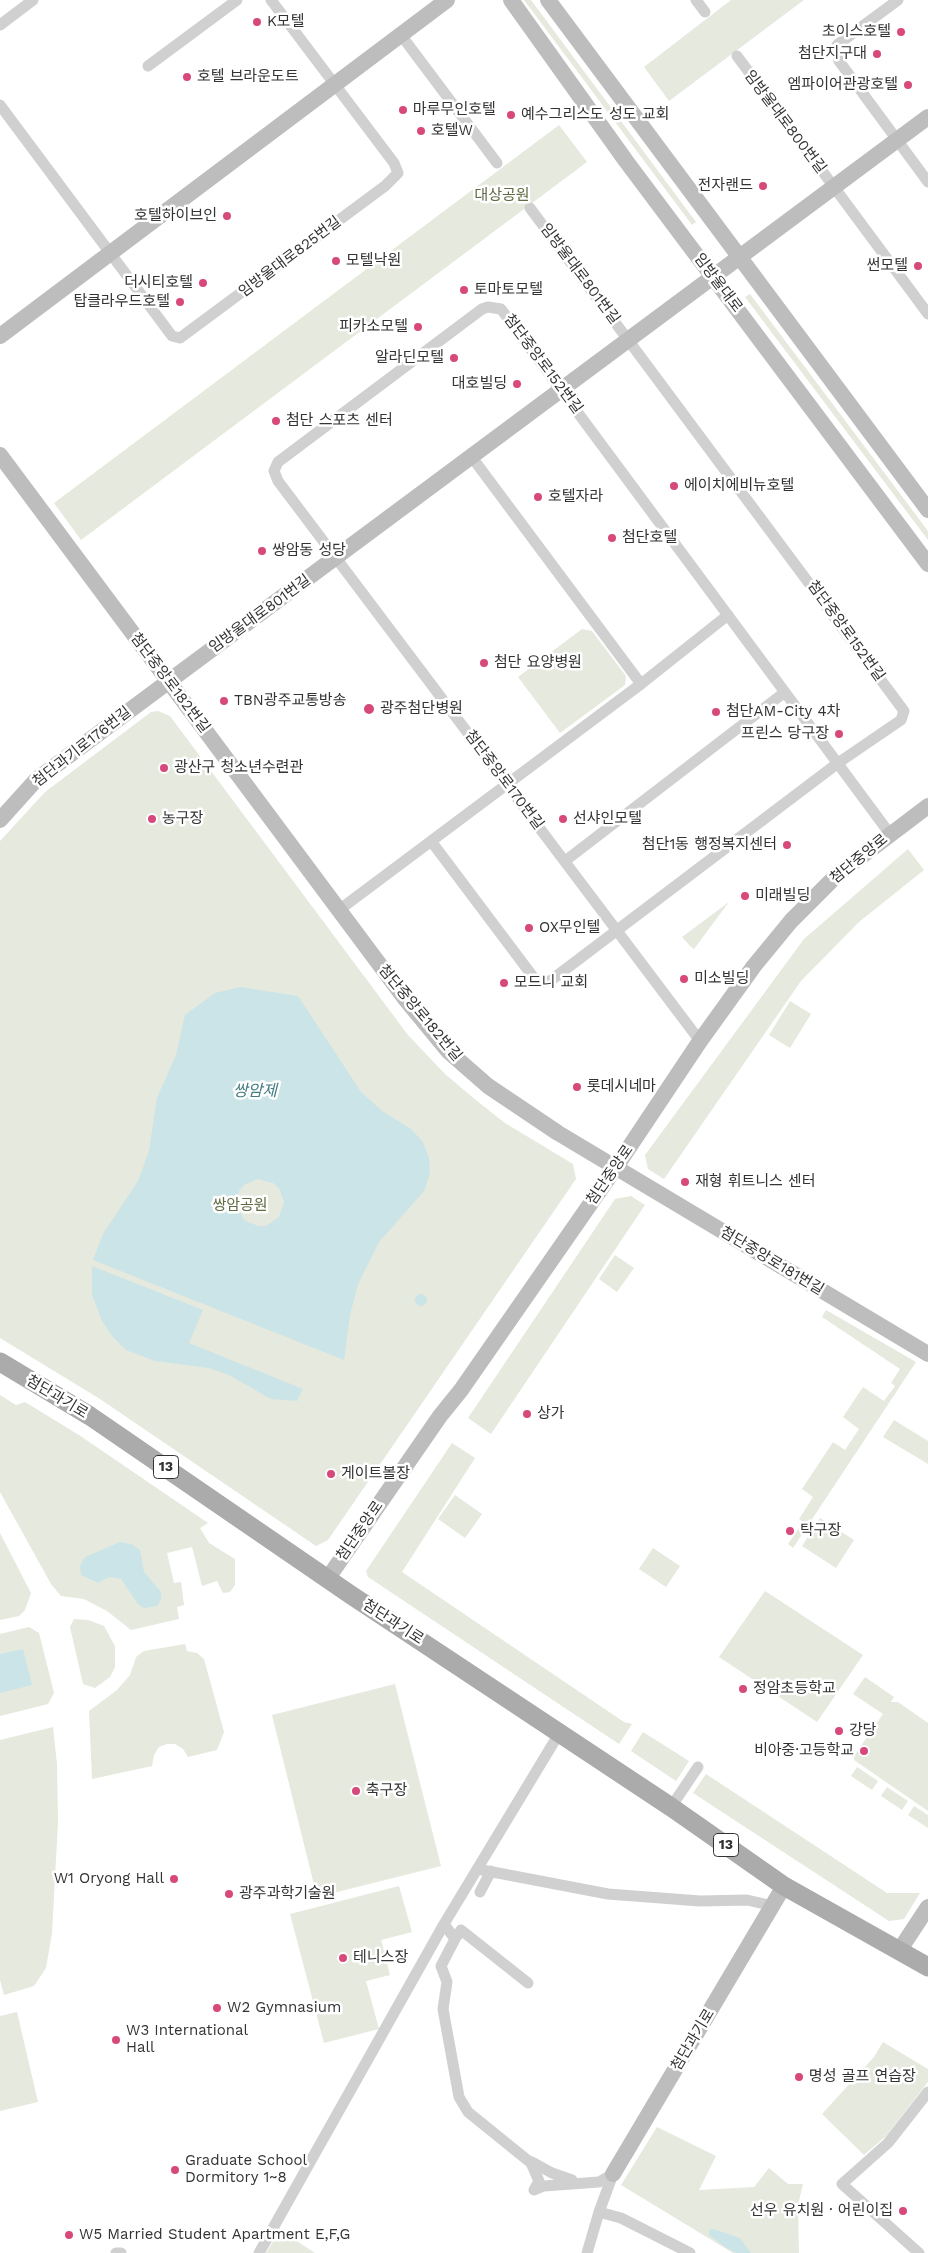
<!DOCTYPE html>
<html>
<head>
<meta charset="utf-8">
<style>
	body { margin:0 }
	canvas { display:block; background:#fff }
</style>
</head>
<body>
<canvas width="928" height="2253"></canvas>
<script>
const context = document.querySelector('canvas').getContext('2d');
context.lineJoin = 'round';
function fillPath(path, color) { context.fillStyle = color; context.fill(path, 'evenodd'); }
const shape = rows => new Path2D(rows.map(r => 'M' + r).join(''));
function trace(path, color, width, dash) { context.strokeStyle = color; context.lineWidth = width; context.lineCap = dash ? 'butt' : 'round'; context.setLineDash(dash || []); context.stroke(path); }
function label(font, color, halo, rows, align = 'center') {
  context.font = font + ' "Work Sans","Noto Sans KR",sans-serif'; context.lineWidth = 5; context.setLineDash([]); context.textBaseline = 'middle'; context.strokeStyle = halo; context.fillStyle = color; for (const [text, x, y, turn = 0] of rows) {
    context.save(); context.translate(x, y); context.rotate((+turn || 0) * Math.PI / 180); context.textAlign = isNaN(turn) ? turn : align; if (halo) context.strokeText(text, 0, 0); context.fillText(text, 0, 0); context.restore();
  }
}
const green = shape([
	[524,0,531,0,696,222,692,225],
	[731,0,804,0,669,101,644,67],
	[559,125,587,162,81,540,54,503],
	[750,294,928,531,928,540,745,297],
	[582,629,592,631,626,676,625,685,560,733,518,677],
	[158,711,170,716,408,1035,445,1074,477,1101,505,1123,573,1164,576,1179,328,1540,316,1546,100,1399,0,1338,0,841,45,792,151,712],
	[908,849,924,870,859,922,801,981,664,1179,648,1169,645,1155,804,939],
	[729,902,694,949,690,946,682,937],
	[790,1001,811,1014,790,1048,769,1035],
	[631,1196,645,1205,491,1434,468,1418,615,1199],
	[615,1255,634,1268,617,1292,599,1279],
	[826,1310,916,1362,793,1548,788,1544,803,1522,799,1519,813,1497,802,1489,833,1442,845,1450,859,1429,843,1417,863,1387,884,1401,895,1386,891,1383,900,1369,822,1317],
	[0,1395,16,1405,25,1402,79,1435,208,1523,200,1528,209,1543,235,1559,235,1585,230,1592,223,1593,217,1581,202,1586,192,1547,167,1553,174,1583,181,1582,184,1605,177,1607,179,1619,131,1630,107,1611,84,1599,61,1596,51,1584,0,1492],
	[894,1420,928,1441,928,1464,883,1437],
	[452,1443,475,1458,402,1572,624,1722,632,1724,619,1744,368,1577,366,1571],
	[455,1495,482,1514,465,1538,438,1519],
	[820,1518,854,1540,836,1568,802,1546],
	[0,1533,31,1593,25,1610,19,1616,0,1620],
	[653,1548,680,1566,666,1587,639,1569],
	[765,1591,863,1655,817,1722,719,1657],
	[74,1619,88,1620,104,1626,115,1646,115,1667,110,1677,95,1688,83,1684,70,1627],
	[29,1627,39,1633,54,1693,48,1704,0,1716,0,1634],
	[185,1644,187,1651,197,1653,204,1659,224,1732,217,1750,188,1757,183,1749,175,1744,167,1744,159,1747,154,1755,152,1766,92,1779,89,1711,117,1690,130,1675,136,1657,144,1651],
	[865,1677,894,1697,891,1702,898,1702,928,1723,928,1811,854,1760,854,1756,883,1714,853,1694],
	[395,1684,441,1866,317,1897,272,1715],
	[53,1727,57,1764,58,1822,52,1933,46,1968,34,1986,4,1995,0,1980,0,1740],
	[643,1732,689,1761,676,1781,631,1751],
	[857,1767,878,1781,872,1790,851,1776],
	[706,1774,887,1893,920,1893,904,1919,889,1921,693,1793],
	[887,1787,908,1801,902,1810,881,1796],
	[914,1806,928,1815,928,1828,908,1815],
	[399,1886,412,1932,381,1940,390,1975,366,1981,379,2029,324,2043,290,1914],
	[17,2012,38,2102,0,2111,0,2016],
	[883,2042,928,2069,928,2082,886,2136,864,2155,822,2114,874,2057],
	[657,2127,716,2156,699,2190,754,2187,769,2168,788,2184,803,2184,798,2205,799,2253,733,2253,621,2185],
	[280,2230,315,2253,266,2253]
]);
const water = shape([
	[240,987,298,996,361,1092,382,1111,411,1129,423,1142,429,1158,430,1173,424,1191,379,1242,358,1284,350,1315,344,1360,93,1260,103,1234,138,1181,149,1151,157,1098,176,1055,185,1015,215,993],
	[258,1179,273,1183,279,1188,284,1202,279,1217,266,1226,258,1226,244,1220,237,1206,239,1191,244,1185],
	[92,1266,203,1310,189,1343,303,1389,297,1401,271,1399,229,1375,209,1368,155,1361,126,1350,111,1335,101,1319,92,1294],
	'415 1300a6 6 0 1 1 12 0a6 6 0 1 1-12 0Z',
	[120,1542,131,1544,140,1550,144,1572,161,1592,161,1600,157,1606,144,1608,138,1604,121,1579,109,1577,98,1583,81,1575,80,1566,85,1557],
	[23,1649,32,1685,0,1693,0,1654],
	[713,2229,740,2238,751,2253,736,2253,725,2247,709,2235,709,2230]
]);
const street = shape([
	[696,0,705,12],
	[898,0,837,45,839,61,928,182],
	[0,25,33,0],
	[401,35,497,163],
	[737,56,928,314],
	[148,66,237,0],
	[0,105,172,336,180,338,385,186,398,173,394,163,271,0],
	[471,456,641,684],
	[431,841,534,978,542,982,550,981,838,763,901,720,904,711,530,208],
	[565,861,785,692],
	[339,910,641,684,728,615],
	[700,1041,278,481,274,471,278,462,482,309,488,307,501,309,890,834],
	[671,1807,698,1767],
	[477,1869,608,1894,700,1901,747,1900,773,1906],
	[480,1892,491,1871],
	[444,1924,455,1939,441,1966,447,1982,443,2009,459,2097,468,2112,531,2163,539,2181,534,2190],
	[455,1939,461,1930,528,1983],
	[532,2162,552,2173,572,2180],
	[534,2190,544,2186,599,2182,613,2174],
	[599,2212,621,2218,690,2253],
	[116,2253,121,2253],
	[259,2253,444,1924,560,1732],
	[587,2253,599,2212,613,2174],
	[919,2253,842,2184,888,2143,928,2092]
]);
const secondary = shape([
	[511,0,626,161,928,564],
	[548,0,928,510],
	[0,336,447,0],
	[0,455,406,1000,448,1051,488,1086,558,1133,928,1354],
	[0,820,36,780,928,117],
	[328,1578,440,1416,461,1390,616,1167,700,1041,754,966,791,921,837,875,928,806],
	[899,1951,928,1907],
	[613,2174,784,1886]
]);
const primary = shape([
	[0,1362,90,1416,351,1595,671,1807,784,1886,928,1967]
]);
const markers = [
	[257,22,5,"#d7487b"],
	[901,32,5,"#d7487b"],
	[877,54,5,"#d7487b"],
	[187,77,5,"#d7487b"],
	[908,85,5,"#d7487b"],
	[403,110,5,"#d7487b"],
	[511,115,5,"#d7487b"],
	[421,131,5,"#d7487b"],
	[763,186,5,"#d7487b"],
	[227,216,5,"#d7487b"],
	[336,261,5,"#d7487b"],
	[918,266,5,"#d7487b"],
	[203,283,5,"#d7487b"],
	[464,290,5,"#d7487b"],
	[180,302,5,"#d7487b"],
	[418,327,5,"#d7487b"],
	[454,358,5,"#d7487b"],
	[517,384,5,"#d7487b"],
	[276,421,5,"#d7487b"],
	[674,486,5,"#d7487b"],
	[538,497,5,"#d7487b"],
	[612,538,5,"#d7487b"],
	[262,551,5,"#d7487b"],
	[484,663,5,"#d7487b"],
	[224,701,5,"#d7487b"],
	[369,709,6,"#d7487b"],
	[716,712,5,"#d7487b"],
	[839,734,5,"#d7487b"],
	[164,768,5,"#d7487b"],
	[152,819,5,"#d7487b"],
	[563,819,5,"#d7487b"],
	[787,845,5,"#d7487b"],
	[745,896,5,"#d7487b"],
	[529,928,5,"#d7487b"],
	[684,979,5,"#d7487b"],
	[504,983,5,"#d7487b"],
	[577,1087,5,"#d7487b"],
	[685,1182,5,"#d7487b"],
	[527,1414,5,"#d7487b"],
	[331,1474,5,"#d7487b"],
	[790,1531,5,"#d7487b"],
	[743,1689,5,"#d7487b"],
	[839,1731,5,"#d7487b"],
	[864,1751,5,"#d7487b"],
	[356,1791,5,"#d7487b"],
	[174,1879,5,"#d7487b"],
	[229,1894,5,"#d7487b"],
	[343,1958,5,"#d7487b"],
	[217,2008,5,"#d7487b"],
	[116,2040,5,"#d7487b"],
	[799,2077,5,"#d7487b"],
	[175,2170,5,"#d7487b"],
	[903,2211,5,"#d7487b"],
	[69,2235,5,"#d7487b"]
];
const shields = [
	[166,1467,25],
	[726,1845,25]
];
const shieldNames = [
	["13",166,1467],
	["13",726,1845]
];
const poiNames = [
	["K모텔",267,22],
	["초이스호텔",891,32,"right"],
	["첨단지구대",867,54,"right"],
	["호텔 브라운도트",197,77],
	["엠파이어관광호텔",898,85,"right"],
	["마루무인호텔",413,110],
	["예수그리스도 성도 교회",521,115],
	["호텔W",431,131],
	["전자랜드",753,186,"right"],
	["호텔하이브인",217,216,"right"],
	["모텔낙원",346,261],
	["썬모텔",908,266,"right"],
	["더시티호텔",193,283,"right"],
	["토마토모텔",474,290],
	["탑클라우드호텔",170,302,"right"],
	["피카소모텔",408,327,"right"],
	["알라딘모텔",444,358,"right"],
	["대호빌딩",507,384,"right"],
	["첨단 스포츠 센터",286,421],
	["에이치에비뉴호텔",684,486],
	["호텔자라",548,497],
	["첨단호텔",622,538],
	["쌍암동 성당",272,551],
	["첨단 요양병원",494,663],
	["TBN광주교통방송",234,701],
	["광주첨단병원",380,709],
	["첨단AM-City 4차",726,712],
	["프린스 당구장",829,734,"right"],
	["광산구 청소년수련관",174,768],
	["농구장",162,819],
	["선샤인모텔",573,819],
	["첨단1동 행정복지센터",777,845,"right"],
	["미래빌딩",755,896],
	["OX무인텔",539,928],
	["미소빌딩",694,979],
	["모드니 교회",514,983],
	["롯데시네마",587,1087],
	["재형 휘트니스 센터",695,1182],
	["상가",537,1414],
	["게이트볼장",341,1474],
	["탁구장",800,1531],
	["정암초등학교",753,1689],
	["강당",849,1731],
	["비아중·고등학교",854,1751,"right"],
	["축구장",366,1791],
	["W1 Oryong Hall",164,1879,"right"],
	["광주과학기술원",239,1894],
	["테니스장",353,1958],
	["W2 Gymnasium",227,2008],
	["W3 International",126,2031],
	["Hall",126,2048],
	["명성 골프 연습장",809,2077],
	["Graduate School",185,2161],
	["Dormitory 1~8",185,2178],
	["선우 유치원 · 어린이집",893,2211,"right"],
	["W5 Married Student Apartment E,F,G",79,2235]
];
const streetNames = [
	["임방울대로800번길",785,122,53],
	["임방울대로825번길",290,257,-37],
	["임방울대로801번길",580,274,53],
	["임방울대로",718,283,53],
	["첨단중앙로152번길",543,364,53],
	["임방울대로801번길",260,614,-36],
	["첨단중앙로152번길",846,631,54],
	["첨단중앙로182번길",170,683,53],
	["첨단과기로176번길",82,747,-38],
	["첨단중앙로170번길",504,780,53],
	["첨단중앙로",859,859,-39],
	["첨단중앙로182번길",420,1013,50],
	["첨단중앙로",610,1175,-55],
	["첨단중앙로181번길",772,1261,31],
	["첨단과기로",57,1397,31],
	["첨단중앙로",360,1531,-55],
	["첨단과기로",393,1622,33],
	["첨단과기로",693,2040,-59]
];
const parkNames = [
	["대상공원",502,196],
	["쌍암공원",240,1206]
];
const waterNames = [
	["쌍암제",255,1091]
];
fillPath(green, '#e6e9dd');
fillPath(water, '#cbe4e7');
trace(street, '#d0d0d0', 11);
trace(secondary, '#bdbdbd', 16);
trace(primary, '#ababab', 19);
for (const [x, y, r, color] of markers) { const dot = new Path2D(); dot.arc(x, y, r, 0, 2 * Math.PI); context.fillStyle = color; context.fill(dot); trace(dot, '#fff', 2); }
for (const [x, y, w] of shields) { const box = new Path2D(); box.roundRect(x - w / 2, y - 11.5, w, 23, 4); context.fillStyle = '#fff'; context.fill(box); trace(box, '#333', 1); }
label('bold 14px', '#333', null, shieldNames);
label('15px', '#333', '#fff', poiNames, 'left');
label('15px', '#333', '#fff', streetNames);
label('15px', '#616b43', '#fff', parkNames);
label('italic 16px', '#427b82', '#fff', waterNames);
</script>
</body>
</html>
